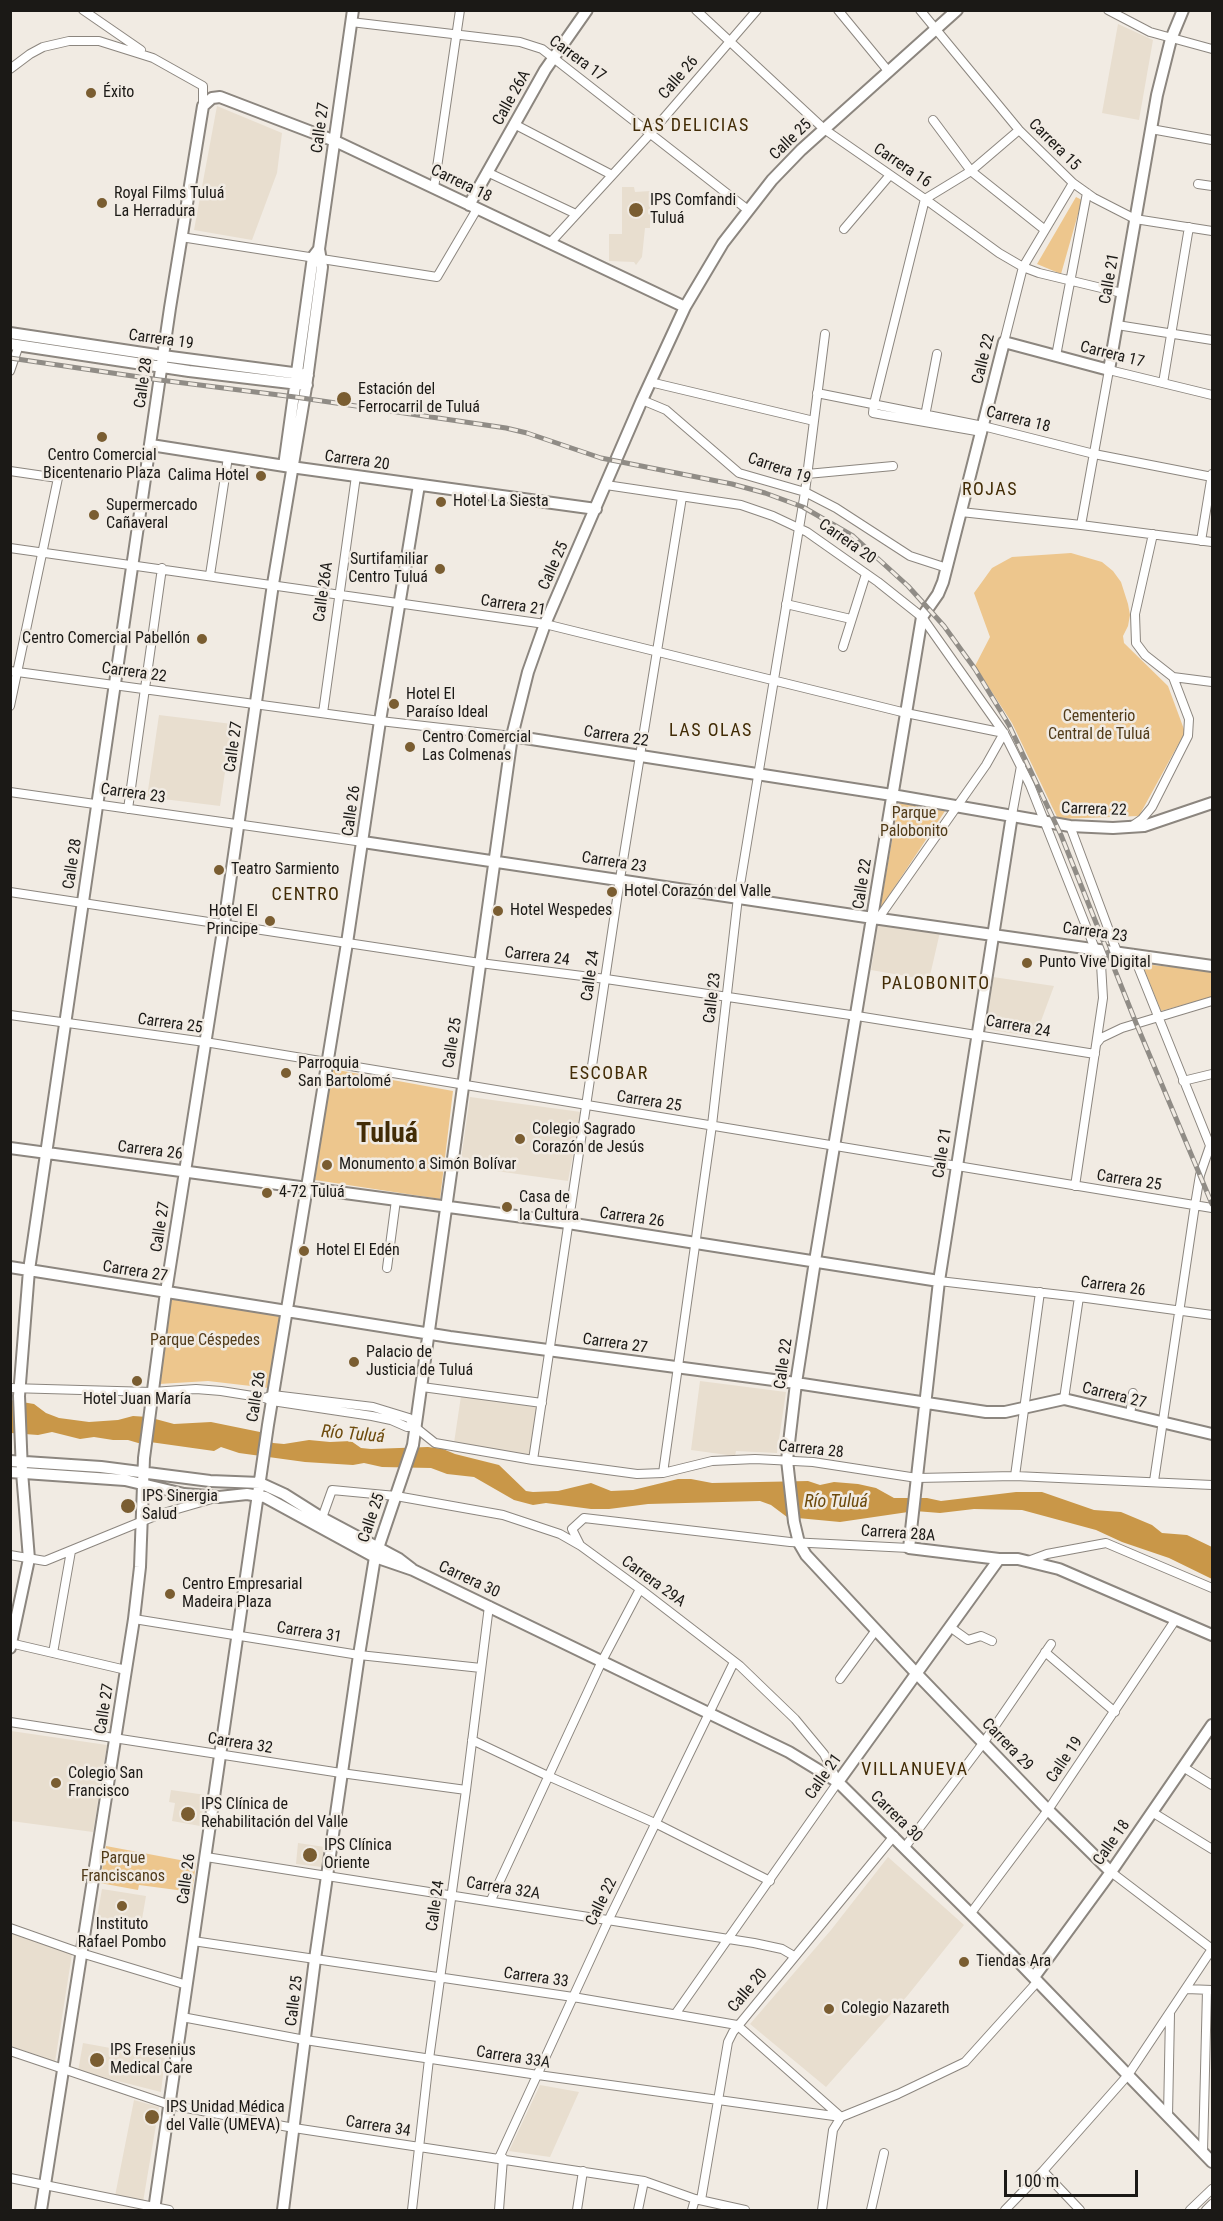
<!DOCTYPE html>
<html>
<head>
<meta charset="utf-8">
<style>
	body { margin:0 }
	#map { position:relative; width:1223px; height:2221px; overflow:hidden; background:#f1ebe3; font-family:"Roboto Condensed",sans-serif }
	canvas { display:block }
	.frame { position:absolute; inset:0; border:12px solid #1b1916; pointer-events:none }
	.scale { position:absolute; left:1004px; top:2170px; width:134px; height:27px; box-sizing:border-box; border:3px solid #1b1916; border-top:0; padding-left:8px; font-size:18px; line-height:21px; white-space:nowrap; color:#1b1916; -webkit-text-stroke:4px #f1ebe3; paint-order:stroke }
</style>
</head>
<body>
<div id="map">
<canvas width="1223" height="2221"></canvas>
<div class="frame"></div>
<div class="scale">100 m</div>
</div>
<script>
const context = document.querySelector('canvas').getContext('2d');
context.lineJoin = 'round';
function fillPath(path, color) { context.fillStyle = color; context.fill(path, 'evenodd'); }
const shape = rows => new Path2D(rows.map(r => 'M' + r).join(''));
function trace(path, color, width, dash) { context.strokeStyle = color; context.lineWidth = width; context.lineCap = dash ? 'butt' : 'round'; context.setLineDash(dash || []); context.stroke(path); }
function label(font, color, halo, rows, align = 'center') {
  context.font = font + ' "Roboto Condensed",sans-serif'; context.lineWidth = 5; context.setLineDash([]); context.textBaseline = 'middle'; context.strokeStyle = halo; context.fillStyle = color; for (const [text, x, y, turn = 0] of rows) {
    context.save(); context.translate(x, y); context.rotate((+turn || 0) * Math.PI / 180); context.textAlign = isNaN(turn) ? turn : align; if (halo) context.strokeText(text, 0, 0); context.fillText(text, 0, 0); context.restore();
  }
}
const built = shape([
	[1118,24,1153,40,1139,120,1102,113],
	[217,106,282,133,277,173,252,240,194,230],
	[622,187,634,187,635,192,650,191,650,228,645,228,642,257,636,265,634,262,609,261,609,234,622,234],
	[159,715,232,724,220,806,147,797],
	[878,925,940,932,929,980,871,970],
	[993,977,1054,986,1035,1037,986,1029],
	[470,1097,581,1112,568,1181,460,1166],
	[700,1381,786,1392,777,1453,736,1451,735,1456,691,1450],
	[461,1396,537,1407,529,1455,454,1443],
	[11,1731,107,1745,93,1832,11,1821],
	[171,1790,206,1795,200,1826,172,1821,175,1803,169,1802],
	[298,1843,325,1847,322,1867,296,1864],
	[888,1857,964,1925,908,1995,826,2087,750,2024,831,1930],
	[102,1889,146,1896,141,1925,97,1917],
	[11,1933,72,1954,55,2062,11,2046],
	[83,2043,165,2058,161,2092,78,2071],
	[540,2085,579,2092,550,2157,509,2151],
	[134,2100,159,2107,143,2202,115,2196]
]);
const green = shape([
	[1076,197,1082,200,1061,274,1037,264],
	[1071,553,1102,562,1113,571,1121,582,1128,604,1130,615,1128,626,1123,636,1124,643,1168,686,1185,732,1139,816,1058,819,1012,723,975,666,990,637,974,593,992,568,1012,557],
	[899,800,947,808,880,909],
	[1142,964,1212,971,1212,997,1161,1011],
	[332,1069,453,1091,440,1199,315,1180],
	[172,1296,280,1315,268,1388,208,1381,159,1384],
	[106,1846,196,1863,192,1892,139,1885,138,1890,100,1883]
]);
const water = shape([
	[10,1400,34,1404,46,1413,59,1418,89,1422,118,1420,133,1416,148,1417,174,1424,211,1422,260,1432,273,1443,284,1444,309,1440,330,1442,351,1441,361,1448,371,1449,428,1447,443,1449,455,1454,499,1465,526,1491,533,1492,558,1491,591,1483,611,1491,633,1490,678,1479,691,1479,712,1483,808,1481,820,1485,834,1482,858,1484,876,1488,894,1498,927,1498,941,1501,1016,1492,1042,1492,1094,1510,1121,1512,1152,1525,1162,1533,1187,1535,1212,1547,1212,1579,1169,1558,1122,1542,1096,1530,1022,1510,974,1509,940,1513,915,1511,840,1522,787,1517,771,1505,760,1501,648,1504,609,1509,591,1509,546,1503,533,1505,514,1500,474,1477,447,1474,431,1468,382,1467,364,1463,353,1465,305,1462,239,1453,221,1447,214,1451,150,1442,145,1445,128,1440,113,1440,94,1437,80,1439,52,1432,38,1435,11,1433]
]);
const street = shape([
	[83,10,141,50],
	[696,10,824,129,925,199,999,253,1023,267,1039,273,1122,293],
	[838,10,889,72],
	[920,10,1019,130,1073,183,1094,198,1135,219,1212,231],
	[1108,10,1150,32,1212,49],
	[351,22,520,42,542,49,748,210],
	[10,69,30,54,43,47,69,41,99,41,153,58,203,86,203,106],
	[933,120,971,171,1045,230],
	[514,124,612,175],
	[1151,129,1212,140],
	[487,172,576,214],
	[1198,184,1212,186],
	[434,188,460,10],
	[844,229,890,175],
	[181,237,437,277,477,209],
	[550,243,650,134,757,10],
	[1117,325,1212,340],
	[1004,342,1023,267,1073,183],
	[1056,356,1087,193],
	[10,371,19,345],
	[650,382,814,421],
	[1163,383,1189,227],
	[817,393,983,426,1094,454,1212,477],
	[642,400,666,410,739,473,805,492,836,508,910,556,947,568],
	[925,416,937,354],
	[982,432,873,413,874,404,925,199,971,171,1019,130],
	[10,471,58,478,10,706],
	[807,474,893,466],
	[606,485,741,505,773,516,807,532,878,582,922,617,1004,733,1030,785,1101,964,1103,998,1075,1186],
	[961,512,1081,525,1212,542],
	[1081,525,1109,370,1212,395],
	[1153,534,1135,614,1136,643,1145,655,1173,677,1212,682],
	[1201,541,1212,474],
	[10,548,545,624,906,713,1004,733],
	[210,575,228,457],
	[786,604,851,619],
	[843,647,866,574],
	[10,671,380,721,512,736],
	[323,713,356,476],
	[10,792,363,842],
	[128,809,162,568],
	[1012,815,1021,766],
	[1070,826,1117,952],
	[1132,826,1142,819,1152,807,1188,736,1189,719,1173,677],
	[10,892,480,963,606,979,857,1016,1095,1054],
	[878,919,986,765,1004,733],
	[1133,954,1211,1148],
	[10,1015,205,1042,1212,1208],
	[1097,1043,1101,1038,1122,1028,1212,1001],
	[1183,1081,1212,1074],
	[387,1268,396,1200],
	[939,1281,1079,1297,1212,1315],
	[422,1387,542,1403],
	[10,1388,152,1392,196,1389,221,1391,265,1398,272,1401,372,1416,391,1420,407,1427,415,1427],
	[265,1398,273,1395,373,1407,409,1418,415,1427,435,1443,533,1460,637,1474,663,1473,712,1461,755,1459,813,1462,917,1478,1015,1476,1212,1485],
	[1064,1399,1079,1297],
	[1130,1415,1133,1393],
	[533,1460,620,879,682,497],
	[663,1473,712,1125,738,897,805,492,825,334],
	[1015,1476,1040,1292],
	[1154,1481,1195,1205,1200,1175,1210,1146,1212,1145],
	[322,1518,332,1490,396,1496,503,1515,560,1534,581,1546,640,1589,740,1666,795,1719,824,1754,838,1782,676,2013],
	[580,1545,572,1529,584,1518,790,1542,909,1548],
	[10,1555,45,1561,160,1514,212,1499],
	[1028,1561,1047,1554,1106,1543,1212,1588],
	[134,1619,359,1655,481,1668],
	[950,1627,968,1640,981,1636,992,1641],
	[10,1643,126,1670],
	[1045,1652,1115,1712],
	[53,1653,71,1551],
	[840,1679,876,1630],
	[10,1722,341,1773,466,1790],
	[472,1740,548,1776,657,1824,770,1881],
	[1183,1767,1212,1785],
	[1152,1812,1212,1849],
	[905,1847,984,1742,1051,1644],
	[206,1857,754,1943,782,1949,794,1956],
	[1111,1872,1212,1949],
	[491,1900,602,1661,640,1589],
	[971,1913,1048,1810,1176,1619],
	[10,1928,81,1953,187,1985],
	[193,1941,573,1997,737,2025,841,2117],
	[1186,1989,1212,1990],
	[182,2017,305,2040,538,2075,841,2117,898,2094,965,2062,1038,1981],
	[10,2051,170,2105,294,2128,644,2181,695,2199,745,2210],
	[1168,2116,1170,2014],
	[1203,2152,1207,1990],
	[499,2158,609,1919,734,1662],
	[1043,2171,1080,2210],
	[10,2178,169,2210],
	[701,2200,728,2042,733,2032,894,1836],
	[412,2210,429,2059,466,1790,489,1606],
	[499,2210,503,2158],
	[577,2210,583,2171],
	[638,2210,644,2181],
	[692,2210,695,2199],
	[822,2210,833,2130,841,2117],
	[871,2210,884,2153],
	[1005,2210,1043,2171,1128,2075,1212,1949],
	[1190,2210,1212,2189],
	[1206,2210,1212,2204]
]);
const secondary = shape([
	[469,205,545,70,587,10],
	[10,333,163,356,308,375],
	[10,344,189,371,307,385],
	[151,445,291,467,596,509],
	[284,466,313,257,319,249],
	[512,736,892,795,1070,826,1113,828,1144,826,1212,803],
	[1012,815,939,1281,909,1548,999,1559,1018,1559,1059,1569,1212,1635],
	[363,842,873,918,1212,966],
	[10,1148,568,1223,939,1281],
	[10,1267,450,1337,796,1383,986,1412,1005,1412,1064,1399,1212,1434],
	[10,1461,101,1467,210,1481,260,1483,284,1494,322,1518,399,1559,412,1569],
	[10,1472,125,1480,184,1494,219,1497,247,1494,265,1497,375,1557,413,1570,789,1752,838,1782,1012,1955,1212,2162],
	[10,1648,29,1559,22,1472,19,1396,29,1270,170,308,203,106,212,98,220,97,335,141,685,307],
	[838,1782,999,1559],
	[1111,1872,1048,1810,916,1673,806,1555,799,1543,794,1522,787,1460,796,1383,815,1261,922,617,938,594,943,582,1004,342,1109,370,1157,95,1171,39,1183,10],
	[1034,1977,1111,1872,1212,1725],
	[41,2210,134,1619,140,1567,144,1458,166,1292,224,924,273,584,306,387,322,267,319,249,353,10],
	[154,2210,268,1425,347,943,380,721,419,485],
	[283,2210,315,1959,359,1655,375,1557,413,1445,512,736,528,672,545,624,642,400,685,307,723,243,772,180,801,150,957,10]
]);
const rail = shape([
	[10,358,160,380,295,397,506,428,527,433,601,458,732,484,765,493,803,507,853,536,908,586,944,626,975,669,1009,725,1061,835,1136,1023,1212,1204]
]);
const markers = [
	[91,93,6,"#7a5d31"],
	[102,203,6,"#7a5d31"],
	[636,210,8,"#7a5d31"],
	[344,399,8,"#7a5d31"],
	[102,437,6,"#7a5d31"],
	[261,476,6,"#7a5d31"],
	[441,502,6,"#7a5d31"],
	[94,515,6,"#7a5d31"],
	[440,569,6,"#7a5d31"],
	[202,639,6,"#7a5d31"],
	[394,704,6,"#7a5d31"],
	[410,747,6,"#7a5d31"],
	[219,870,6,"#7a5d31"],
	[612,892,6,"#7a5d31"],
	[498,911,6,"#7a5d31"],
	[270,921,6,"#7a5d31"],
	[1027,963,6,"#7a5d31"],
	[286,1073,6,"#7a5d31"],
	[520,1139,6,"#7a5d31"],
	[327,1165,6,"#7a5d31"],
	[267,1193,6,"#7a5d31"],
	[507,1207,6,"#7a5d31"],
	[304,1251,6,"#7a5d31"],
	[354,1362,6,"#7a5d31"],
	[137,1381,6,"#7a5d31"],
	[128,1506,8,"#7a5d31"],
	[170,1594,6,"#7a5d31"],
	[56,1783,6,"#7a5d31"],
	[188,1814,8,"#7a5d31"],
	[310,1855,8,"#7a5d31"],
	[122,1906,6,"#7a5d31"],
	[964,1962,6,"#7a5d31"],
	[829,2009,6,"#7a5d31"],
	[97,2060,8,"#7a5d31"],
	[152,2117,8,"#7a5d31"]
];
const streetNames = [
	["Carrera 17",577,59,36],
	["Calle 26",679,78,-49],
	["Calle 26A",512,98,-61],
	["Calle 27",321,128,-82],
	["Calle 25",791,140,-44],
	["Carrera 15",1054,145,45],
	["Carrera 16",902,166,34],
	["Carrera 18",461,184,26],
	["Calle 21",1110,279,-80],
	["Carrera 19",161,340,8],
	["Carrera 17",1112,355,14],
	["Calle 22",984,359,-76],
	["Calle 28",144,383,-82],
	["Carrera 18",1018,420,14],
	["Carrera 20",357,461,8],
	["Carrera 19",779,469,19],
	["Carrera 20",847,542,35],
	["Calle 25",554,566,-66],
	["Calle 26A",324,592,-82],
	["Carrera 21",513,606,9],
	["Carrera 22",134,673,8],
	["Carrera 22",616,737,9],
	["Calle 27",234,747,-82],
	["Carrera 23",133,794,8],
	["Carrera 22",1094,810,2],
	["Calle 26",352,811,-82],
	["Carrera 23",614,863,9],
	["Calle 28",73,864,-81],
	["Calle 22",863,884,-81],
	["Carrera 23",1095,933,8],
	["Carrera 24",537,957,7],
	["Calle 24",591,976,-82],
	["Calle 23",713,998,-83],
	["Carrera 25",170,1024,8],
	["Carrera 24",1018,1027,10],
	["Calle 25",453,1043,-81],
	["Carrera 25",649,1102,9],
	["Carrera 26",150,1151,7],
	["Calle 21",943,1153,-81],
	["Carrera 25",1129,1181,9],
	["Carrera 26",632,1218,8],
	["Calle 27",161,1227,-81],
	["Carrera 27",135,1272,9],
	["Carrera 26",1113,1287,8],
	["Carrera 27",615,1344,8],
	["Calle 22",784,1364,-82],
	["Carrera 27",1114,1396,14],
	["Calle 26",257,1397,-81],
	["Carrera 28",811,1450,6],
	["Calle 25",372,1518,-71],
	["Carrera 28A",898,1534,4],
	["Carrera 30",469,1580,25],
	["Carrera 29A",653,1582,36],
	["Carrera 31",309,1633,9],
	["Calle 27",105,1709,-81],
	["Carrera 32",240,1744,9],
	["Carrera 29",1007,1745,46],
	["Calle 19",1065,1760,-56],
	["Calle 21",824,1777,-55],
	["Carrera 30",896,1817,44],
	["Calle 18",1112,1843,-55],
	["Calle 26",187,1879,-82],
	["Carrera 32A",503,1889,9],
	["Calle 22",602,1902,-64],
	["Calle 24",436,1906,-82],
	["Carrera 33",536,1978,8],
	["Calle 20",748,1991,-50],
	["Calle 25",295,2001,-83],
	["Carrera 33A",513,2058,9],
	["Carrera 34",378,2127,9]
];
const poiNames = [
	["Éxito",103,93],
	["Royal Films Tuluá",114,194],
	["La Herradura",114,212],
	["IPS Comfandi",650,201],
	["Tuluá",650,219],
	["Estación del",358,390],
	["Ferrocarril de Tuluá",358,408],
	["Centro Comercial",102,456,"center"],
	["Bicentenario Plaza",102,474,"center"],
	["Calima Hotel",249,476,"right"],
	["Hotel La Siesta",453,502],
	["Supermercado",106,506],
	["Cañaveral",106,524],
	["Surtifamiliar",428,560,"right"],
	["Centro Tuluá",428,578,"right"],
	["Centro Comercial Pabellón",190,639,"right"],
	["Hotel El",406,695],
	["Paraíso Ideal",406,713],
	["Centro Comercial",422,738],
	["Las Colmenas",422,756],
	["Teatro Sarmiento",231,870],
	["Hotel Corazón del Valle",624,892],
	["Hotel Wespedes",510,911],
	["Hotel El",258,912,"right"],
	["Principe",258,930,"right"],
	["Punto Vive Digital",1039,963],
	["Parroquia",298,1064],
	["San Bartolomé",298,1082],
	["Colegio Sagrado",532,1130],
	["Corazón de Jesús",532,1148],
	["Monumento a Simón Bolívar",339,1165],
	["4-72 Tuluá",279,1193],
	["Casa de",519,1198],
	["la Cultura",519,1216],
	["Hotel El Edén",316,1251],
	["Palacio de",366,1353],
	["Justicia de Tuluá",366,1371],
	["Hotel Juan María",137,1400,"center"],
	["IPS Sinergia",142,1497],
	["Salud",142,1515],
	["Centro Empresarial",182,1585],
	["Madeira Plaza",182,1603],
	["Colegio San",68,1774],
	["Francisco",68,1792],
	["IPS Clínica de",201,1805],
	["Rehabilitación del Valle",201,1823],
	["IPS Clínica",324,1846],
	["Oriente",324,1864],
	["Instituto",122,1925,"center"],
	["Rafael Pombo",122,1943,"center"],
	["Tiendas Ara",976,1962],
	["Colegio Nazareth",841,2009],
	["IPS Fresenius",110,2051],
	["Medical Care",110,2069],
	["IPS Unidad Médica",166,2108],
	["del Valle (UMEVA)",166,2126]
];
const parkNames = [
	["Cementerio",1099,717],
	["Central de Tuluá",1099,735],
	["Parque",914,814],
	["Palobonito",914,832],
	["Parque Céspedes",205,1341],
	["Parque",123,1859],
	["Franciscanos",123,1877]
];
const neighbourhoodNames = [
	["LAS DELICIAS",691,126],
	["ROJAS",990,490],
	["LAS OLAS",711,731],
	["CENTRO",306,895],
	["PALOBONITO",936,984],
	["ESCOBAR",609,1074],
	["VILLANUEVA",915,1770]
];
const waterNames = [
	["Río Tuluá",353,1435,5],
	["Río Tuluá",836,1502]
];
const townNames = [
	["Tuluá",387,1135]
];
fillPath(built, '#e8decf');
fillPath(green, '#edc68d');
fillPath(water, '#c99748');
trace(street, '#8c867f', 10);
trace(secondary, '#8c867f', 14);
trace(street, '#fff', 8);
trace(secondary, '#fff', 10);
trace(rail, '#908c86', 5);
trace(rail, '#f1ebe3', 3, [9]);
for (const [x, y, r, color] of markers) { const dot = new Path2D(); dot.arc(x, y, r, 0, 2 * Math.PI); context.fillStyle = color; context.fill(dot); trace(dot, '#f1ebe3', 2); }
label('16px', '#1b1916', '#f1ebe3', streetNames);
label('16px', '#1b1916', '#f1ebe3', poiNames, 'left');
label('16px', '#513b19', '#f1ebe3', parkNames);
context.letterSpacing = '1.5px';
label('18px', '#422c06', '#f1ebe3', neighbourhoodNames);
context.letterSpacing = '0px';
label('italic 18px', '#6c4a0c', '#f1ebe3', waterNames);
label('bold 28px', '#422c06', '#f1ebe3', townNames);
</script>
</body>
</html>
